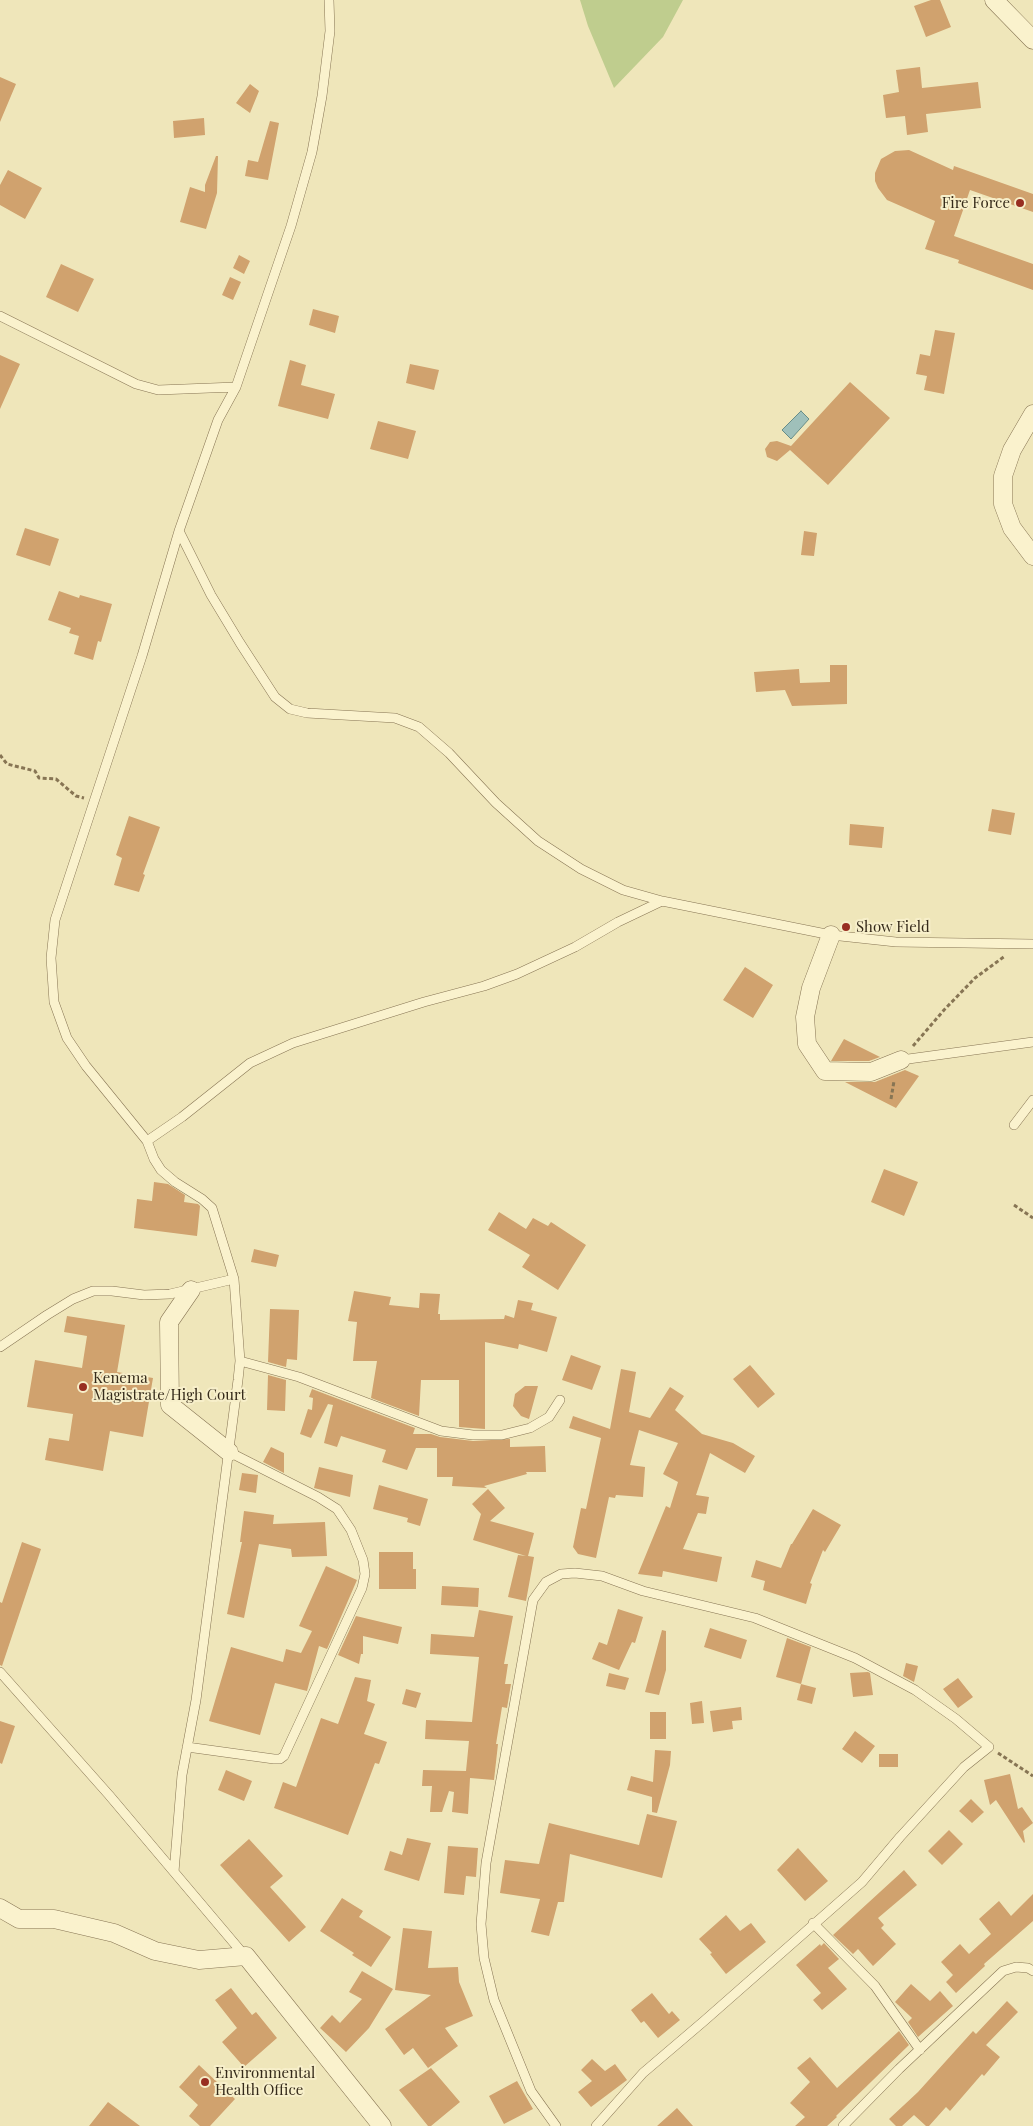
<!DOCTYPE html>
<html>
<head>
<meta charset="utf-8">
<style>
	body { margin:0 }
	canvas { display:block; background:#efe6ba }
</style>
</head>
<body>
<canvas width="1033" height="2126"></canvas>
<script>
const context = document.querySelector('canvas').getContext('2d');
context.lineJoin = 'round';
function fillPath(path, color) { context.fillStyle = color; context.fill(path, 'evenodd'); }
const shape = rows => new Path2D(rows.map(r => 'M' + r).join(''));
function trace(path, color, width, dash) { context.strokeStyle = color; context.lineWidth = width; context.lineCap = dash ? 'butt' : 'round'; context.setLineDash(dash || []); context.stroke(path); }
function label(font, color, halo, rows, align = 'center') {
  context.font = font + ' "Playfair Display",serif'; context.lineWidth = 4; context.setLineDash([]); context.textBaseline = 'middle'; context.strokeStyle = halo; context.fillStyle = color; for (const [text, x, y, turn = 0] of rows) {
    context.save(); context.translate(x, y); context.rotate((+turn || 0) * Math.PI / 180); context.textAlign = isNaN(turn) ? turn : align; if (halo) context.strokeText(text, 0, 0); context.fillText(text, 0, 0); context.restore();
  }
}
const green = shape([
	[580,0,683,0,663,37,614,88,588,26]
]);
const water = shape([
	[801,411,809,419,791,439,782,430,801,411]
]);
const building = shape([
	[931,0,940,0,951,27,926,37,914,6],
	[920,67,922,88,978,82,981,108,926,114,928,132,907,135,905,116,886,118,883,95,899,92,896,70],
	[0,77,16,84,0,122],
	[250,84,259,91,250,113,236,103],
	[204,118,205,135,174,138,173,121],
	[270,121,279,123,268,180,245,176,248,160,258,162],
	[909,150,953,170,954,166,1033,194,1033,212,970,190,954,236,1033,264,1033,290,958,263,959,260,925,249,935,221,887,200,878,188,875,181,875,173,881,159,895,151],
	[216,156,218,156,217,193,206,229,180,222,190,187,205,192,205,185],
	[8,170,42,188,25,219,0,205,0,185],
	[239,255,250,261,244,274,233,268],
	[61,264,94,279,78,312,46,297],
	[230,277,241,282,233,300,222,295],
	[313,309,339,316,335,333,309,325],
	[935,330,955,333,944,394,924,390,927,376,916,374,920,354,930,356],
	[0,355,20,364,0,409],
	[290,360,306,365,301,385,335,394,328,419,278,406],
	[410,364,439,370,434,390,406,383],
	[850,382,890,418,828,485,790,450,777,461,767,457,765,449,770,442,777,441,791,446],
	[378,421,416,431,408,459,370,449],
	[25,528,59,539,50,566,16,555],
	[804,531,817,533,814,556,801,555],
	[59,591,79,598,80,595,112,604,101,642,98,641,93,660,74,654,79,636,69,633,71,628,48,620],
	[830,665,847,665,847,704,792,706,785,690,756,692,754,672,799,669,800,683,830,682],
	[992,809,1015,813,1011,835,988,831],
	[129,816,160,827,143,874,145,875,139,892,114,885,122,858,116,855],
	[850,824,884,827,882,848,849,845],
	[745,967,773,985,753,1018,723,1000],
	[844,1039,880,1057,869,1061,831,1061],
	[905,1070,919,1076,896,1108,845,1082,875,1082],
	[884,1169,918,1182,904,1216,871,1202],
	[154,1182,168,1184,185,1195,184,1202,198,1204,200,1206,197,1236,134,1228,137,1199,152,1201],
	[499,1212,526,1229,533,1218,548,1226,551,1222,586,1245,558,1290,522,1267,530,1255,488,1230],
	[254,1249,279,1255,276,1267,251,1262],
	[354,1291,391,1297,389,1305,419,1308,420,1293,440,1294,438,1314,440,1314,440,1320,504,1319,505,1315,514,1318,518,1300,533,1303,531,1310,557,1317,547,1352,519,1344,518,1349,485,1342,485,1429,459,1427,459,1380,421,1380,419,1416,371,1398,377,1361,353,1361,357,1322,348,1321],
	[270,1309,299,1310,297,1360,287,1359,286,1367,268,1362],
	[67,1316,125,1325,117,1372,153,1378,143,1437,110,1431,103,1471,45,1460,49,1438,69,1441,73,1414,27,1407,35,1360,82,1368,87,1336,64,1332],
	[571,1355,601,1366,592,1390,562,1380],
	[750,1365,775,1394,758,1408,733,1379],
	[621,1369,636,1372,629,1412,650,1418,670,1387,684,1396,675,1410,702,1434,733,1443,755,1456,745,1473,710,1453,696,1495,709,1497,706,1514,698,1513,683,1549,722,1557,717,1582,663,1571,662,1577,638,1574,666,1506,670,1508,678,1482,663,1474,678,1443,639,1430,630,1465,645,1467,643,1497,616,1495,615,1498,609,1497,596,1558,578,1554,573,1547,581,1508,586,1509,601,1438,569,1428,573,1416,610,1429],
	[268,1375,286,1380,285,1411,267,1410],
	[525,1386,538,1386,529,1419,521,1416,513,1406,515,1394],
	[312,1389,415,1428,413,1434,431,1434,440,1437,473,1441,510,1439,510,1447,545,1446,546,1472,526,1472,527,1474,484,1486,487,1488,452,1486,453,1477,437,1477,437,1448,416,1448,407,1470,382,1462,386,1450,341,1436,337,1447,324,1443,333,1405,328,1404,311,1438,300,1434,308,1409,312,1410,313,1398,309,1397],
	[271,1447,284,1453,284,1473,263,1462],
	[319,1467,353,1475,350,1497,314,1488],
	[242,1473,258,1475,256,1493,239,1490],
	[379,1485,428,1499,420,1526,407,1522,408,1518,373,1509],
	[488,1489,505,1508,490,1521,534,1533,528,1556,534,1557,526,1601,508,1597,518,1555,526,1556,473,1540,481,1514,472,1504],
	[813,1509,841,1525,825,1552,823,1550,810,1583,812,1584,806,1604,763,1590,765,1581,751,1577,756,1560,781,1568,791,1544,792,1544],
	[244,1511,274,1515,273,1524,325,1522,327,1556,292,1557,291,1549,259,1544,244,1618,227,1614,242,1542,240,1542],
	[22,1542,41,1549,2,1666,0,1665,0,1602,2,1603],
	[379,1552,413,1552,413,1569,416,1569,416,1589,379,1589],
	[326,1566,357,1580,327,1649,319,1646,307,1691,275,1683,260,1735,209,1721,231,1647,283,1662,286,1649,301,1653,312,1631,299,1626],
	[442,1586,479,1588,478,1607,441,1605],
	[618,1609,643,1617,635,1643,632,1642,619,1670,592,1659,599,1642,607,1645],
	[479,1610,513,1616,504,1664,508,1664,505,1684,511,1684,507,1708,502,1707,496,1744,498,1744,494,1780,470,1778,468,1814,452,1812,454,1792,449,1791,442,1812,430,1812,432,1786,422,1786,423,1770,466,1771,469,1741,425,1739,426,1720,472,1722,479,1657,430,1654,431,1634,474,1637],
	[356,1616,402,1627,398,1644,363,1636,363,1654,361,1654,359,1664,338,1655],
	[710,1628,747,1640,741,1659,704,1647],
	[662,1630,666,1631,666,1670,659,1695,645,1692],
	[787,1638,811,1647,801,1684,776,1677],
	[906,1663,918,1666,914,1682,903,1676],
	[868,1672,870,1673,873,1695,853,1697,850,1673],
	[609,1673,629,1678,625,1690,606,1686],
	[355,1677,371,1680,367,1701,375,1704,364,1734,387,1742,379,1764,375,1763,348,1835,274,1808,283,1782,296,1787,321,1718,338,1724],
	[958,1678,973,1697,958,1708,943,1689],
	[801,1684,816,1688,812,1704,797,1700],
	[406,1689,421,1693,416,1708,402,1704],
	[702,1701,704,1723,692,1724,690,1703],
	[741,1707,742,1720,732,1721,733,1729,713,1732,710,1711],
	[650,1712,666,1712,666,1739,650,1739],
	[0,1721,15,1726,2,1764,0,1763],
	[855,1731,875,1746,862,1763,842,1749],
	[655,1750,671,1751,670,1765,657,1813,652,1812,652,1797,627,1790,631,1776,653,1782],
	[879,1754,898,1754,898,1767,879,1767],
	[226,1770,252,1781,244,1801,218,1790],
	[1010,1774,1018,1809,1022,1807,1033,1823,1023,1831,1025,1842,1024,1843,996,1800,990,1805,984,1780],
	[971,1799,984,1812,972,1823,959,1811],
	[647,1814,677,1821,662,1878,570,1854,564,1902,558,1902,549,1936,531,1932,540,1899,500,1893,505,1860,539,1864,549,1823,639,1845],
	[949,1830,963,1844,942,1865,928,1851],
	[407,1838,431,1843,419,1881,384,1870,390,1851,402,1855],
	[249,1839,283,1876,270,1887,306,1927,289,1942,220,1865],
	[448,1846,478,1848,476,1877,466,1876,464,1895,444,1893],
	[798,1848,828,1881,805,1901,777,1870],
	[904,1870,917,1885,878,1918,884,1925,881,1928,896,1944,873,1966,858,1949,853,1954,833,1935],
	[1033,1894,1033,1921,984,1964,985,1966,956,1993,946,1982,953,1975,941,1962,960,1944,969,1954,991,1934,979,1919,999,1901,1011,1916],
	[342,1898,363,1911,359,1917,391,1937,371,1967,352,1955,354,1953,320,1931],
	[726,1915,740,1931,751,1923,766,1942,726,1974,710,1954,712,1953,699,1939],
	[403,1928,432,1931,428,1968,458,1967,459,1982,473,2016,445,2028,458,2046,428,2068,413,2048,404,2055,385,2029,431,1995,395,1990],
	[824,1943,839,1959,828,1968,847,1989,822,2010,813,2000,821,1993,796,1965,820,1944,821,1946],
	[362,1971,393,1989,369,2028,346,2052,320,2028,332,2015,340,2023,362,1999,349,1992],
	[911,1984,930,2001,940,1991,953,2006,918,2037,908,2022,912,2018,895,2002],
	[231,1988,252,2015,256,2012,277,2038,244,2067,222,2042,237,2028,215,2000],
	[652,1993,669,2014,672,2011,680,2020,658,2038,644,2021,641,2023,631,2010],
	[1007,2001,1018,2012,986,2045,1000,2057,984,2076,982,2074,950,2111,946,2107,929,2126,926,2126,914,2115,902,2126,896,2126,889,2119,918,2092,973,2031,976,2034],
	[899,2031,909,2045,836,2116,837,2117,827,2126,795,2126,805,2117,790,2103,810,2082,797,2068,810,2057,837,2088],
	[592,2059,605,2071,615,2064,627,2080,591,2107,578,2092,592,2081,581,2070],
	[199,2065,235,2099,210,2126,200,2126,189,2116,198,2105,179,2087],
	[431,2068,460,2102,431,2126,428,2126,399,2090],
	[517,2081,533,2109,504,2124,489,2096],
	[108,2102,140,2126,89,2126],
	[677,2108,693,2126,657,2126]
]);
const path = shape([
	[0,755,7,764,35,771,39,778,56,779,76,796,84,798],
	[913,1046,944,1010,975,978,1005,956],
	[891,1099,894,1081],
	[1014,1205,1033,1218],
	[998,1753,1033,1776]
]);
const service = shape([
	[0,316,136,384,158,390,236,387],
	[179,531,211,595,240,643,275,697,290,709,307,713,395,718,419,727,449,753,496,803,538,841,581,869,623,890,662,901,831,935,896,942,1033,944],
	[901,1060,1033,1042],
	[1014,1125,1033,1100],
	[147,1141,182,1117,250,1063,293,1043,424,1002,484,986,517,974,575,947,618,922,662,901],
	[0,1347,47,1315,73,1299,93,1291,112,1291,144,1295,170,1294,234,1279],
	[240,1361,299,1377,441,1431,473,1435,502,1435,530,1428,549,1417,560,1400],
	[0,1672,109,1795,245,1956],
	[187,1747,274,1759,280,1759,284,1756,362,1588,365,1574,363,1560,351,1530,337,1509,318,1497,229,1452],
	[174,1872,182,1775,196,1700,238,1380,240,1361,234,1279,212,1208,202,1199,175,1182,161,1170,154,1159,147,1141,86,1066,67,1038,54,1002,51,958,55,920,142,656,179,531,218,420,236,387,291,226,312,152,322,96,330,31,329,0],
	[813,1923,875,1986,920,2050],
	[556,2126,531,2091,494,2000,484,1958,481,1924,486,1863,533,1600,546,1582,561,1574,575,1573,602,1576,643,1591,755,1618,855,1658,915,1690,956,1719,989,1747,964,1767,900,1837,862,1882,704,2021,643,2073,596,2126],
	[843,2126,899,2069,1003,1971,1016,1967,1028,1968,1033,1971]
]);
const minor = shape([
	[994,0,1033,40],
	[1033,414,1012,450,1003,476,1003,504,1012,528,1033,556],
	[831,935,811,988,805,1017,807,1044,825,1071,871,1072,901,1060],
	[191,1290,169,1322,170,1405,229,1452],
	[0,1908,19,1919,54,1919,114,1933,155,1951,199,1960,246,1956,382,2126]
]);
const markers = [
	[1020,203,5,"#982e21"],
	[846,927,5,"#982e21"],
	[83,1387,5,"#982e21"],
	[205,2082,5,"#982e21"]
];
const poiNames = [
	["Fire Force",1010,203,"right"],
	["Show Field",856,927],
	["Kenema",93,1378],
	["Magistrate/High Court",93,1395],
	["Environmental",215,2073],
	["Health Office",215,2090]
];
fillPath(green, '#bfcd8e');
fillPath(water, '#9fc0ba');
trace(water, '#678d88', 1);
fillPath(building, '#d0a26e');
trace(service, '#877554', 10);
trace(minor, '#877554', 19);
trace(path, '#877554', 3, [4, 2.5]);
trace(service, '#faf2cd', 9);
trace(minor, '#faf2cd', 18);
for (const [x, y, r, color] of markers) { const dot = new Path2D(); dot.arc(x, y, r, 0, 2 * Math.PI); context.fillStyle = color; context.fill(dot); trace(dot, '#f7efca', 2); }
label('15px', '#352a1a', '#f7efca', poiNames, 'left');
</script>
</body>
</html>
